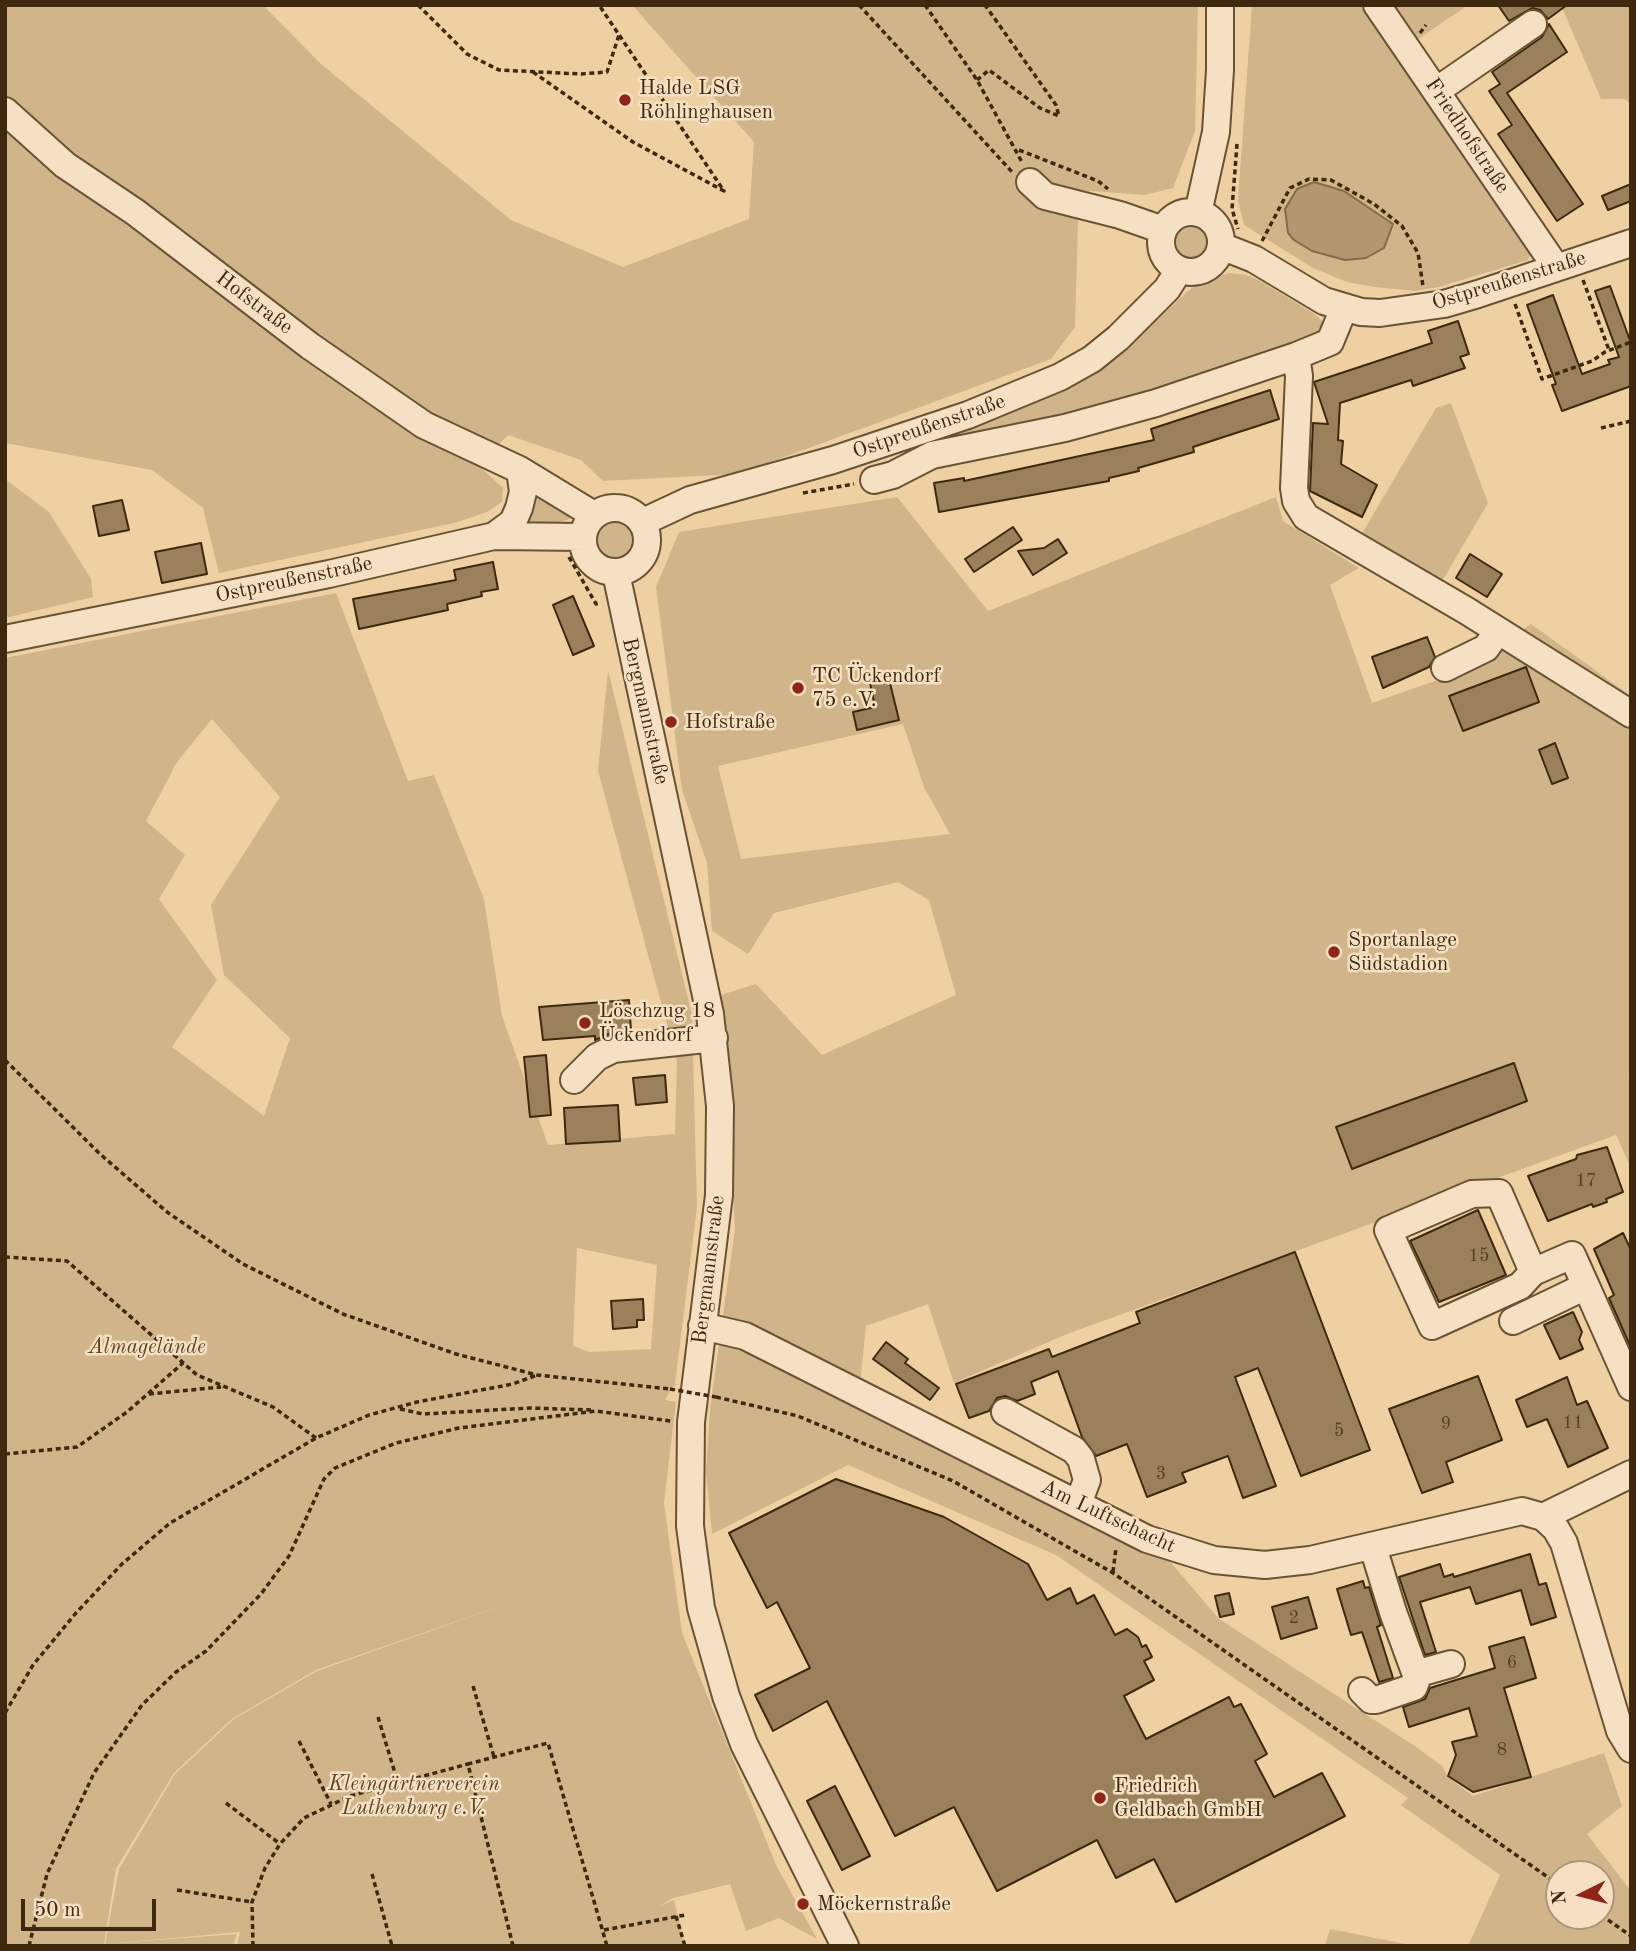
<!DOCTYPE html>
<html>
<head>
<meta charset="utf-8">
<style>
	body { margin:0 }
	#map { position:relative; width:1636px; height:1951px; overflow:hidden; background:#efd0a2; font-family:"Old Standard TT",serif }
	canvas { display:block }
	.frame { position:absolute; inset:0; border:7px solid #3e290f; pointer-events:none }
	.north { position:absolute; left:1545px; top:1860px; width:70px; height:70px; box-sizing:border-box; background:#f5e0c3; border:2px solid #ac977b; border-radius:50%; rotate:264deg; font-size:19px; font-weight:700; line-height:28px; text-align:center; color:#3e290f }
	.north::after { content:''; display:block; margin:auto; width:24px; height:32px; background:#8f2418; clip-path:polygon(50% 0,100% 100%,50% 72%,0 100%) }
	.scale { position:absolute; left:21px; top:1899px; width:135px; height:32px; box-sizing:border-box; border:4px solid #3e290f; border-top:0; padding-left:9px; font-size:21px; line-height:24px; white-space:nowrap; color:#3e290f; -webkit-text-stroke:5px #f5e0c3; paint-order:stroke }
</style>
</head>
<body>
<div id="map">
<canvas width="1636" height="1951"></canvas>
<div class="frame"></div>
<div class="north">N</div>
<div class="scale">50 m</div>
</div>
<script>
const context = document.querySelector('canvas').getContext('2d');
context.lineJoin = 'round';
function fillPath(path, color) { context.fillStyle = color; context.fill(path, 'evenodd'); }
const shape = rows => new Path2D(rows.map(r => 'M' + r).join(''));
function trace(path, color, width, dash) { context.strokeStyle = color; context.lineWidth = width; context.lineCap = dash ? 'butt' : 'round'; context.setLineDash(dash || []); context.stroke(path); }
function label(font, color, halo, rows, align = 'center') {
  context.font = font + ' "Old Standard TT",serif'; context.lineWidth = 5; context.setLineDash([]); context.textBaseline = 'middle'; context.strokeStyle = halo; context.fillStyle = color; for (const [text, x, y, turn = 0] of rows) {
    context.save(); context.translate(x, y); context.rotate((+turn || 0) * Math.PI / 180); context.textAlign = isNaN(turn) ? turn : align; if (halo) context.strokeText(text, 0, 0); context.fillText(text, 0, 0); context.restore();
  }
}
const green = shape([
	[5,5,263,5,321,64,511,220,623,267,749,219,754,142,632,5,1198,5,1195,131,1173,188,1145,195,1079,190,1075,327,1051,359,738,474,603,481,581,460,508,435,478,465,503,488,502,502,487,512,458,522,219,573,203,508,152,470,5,443],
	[1252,5,1366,5,1532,250,1528,260,1439,287,1415,291,1374,287,1347,282,1313,268,1244,225,1238,200],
	[1393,5,1468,5,1417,40],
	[1561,5,1631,5,1631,105,1625,99,1601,99],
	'1174 242a16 16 0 1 1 32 0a16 16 0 1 1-32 0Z',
	[1229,273,1247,275,1262,282,1316,315,1322,321,1322,335,1141,396,1016,429,911,451,910,448,1074,385,1128,347,1188,291,1201,282],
	[1451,403,1488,503,1441,583,1361,535,1436,408],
	[5,479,49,512,91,579,93,597,5,618],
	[533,493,567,514,570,519,557,523,527,523],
	[897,497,988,611,1276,497,1283,521,1359,568,1330,585,1372,703,1472,668,1531,624,1631,696,1631,1073,1628,1074,1631,1081,1631,1168,1616,1135,1067,1334,954,1383,928,1304,866,1326,858,1404,1167,1558,1219,1619,1416,1747,1442,1766,1448,1777,1473,1796,1604,1753,1622,1806,1587,1834,1631,1891,1631,1946,1468,1946,1500,1875,1401,1805,1408,1798,1056,1555,848,1465,712,1534,706,1471,710,1409,735,1229,721,995,756,984,822,1055,956,995,929,900,898,882,774,913,748,954,712,931,707,863,682,790,656,587,679,532],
	[903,724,924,787,950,834,741,859,718,766],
	[1559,1874,1601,1874,1601,1916,1559,1916],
	'596 541a19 19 0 1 1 38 0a19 19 0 1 1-38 0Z',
	[336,593,408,781,434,775,484,899,502,1016,548,1145,675,1134,677,1061,598,771,608,670,692,1015,697,1207,675,1384,679,1385,674,1385,665,1400,676,1402,664,1503,682,1633,777,1867,817,1939,779,1918,746,1931,730,1884,673,1898,660,1906,674,1900,685,1946,237,1946,240,1932,105,1944,119,1869,175,1774,234,1719,317,1671,521,1599,316,1670,232,1719,174,1773,116,1869,104,1944,237,1934,233,1946,5,1946,5,658],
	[212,719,280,797,211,905,224,975,290,1038,264,1116,172,1047,217,980,159,899,185,855,146,821,177,762],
	[577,1248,657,1265,651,1349,590,1352,573,1346],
	[1330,1929,1415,1946,1325,1945]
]);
const water = shape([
	[1314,182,1344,191,1393,224,1384,248,1366,258,1345,260,1312,251,1294,240,1288,233,1285,209,1297,189,1314,182]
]);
const building = shape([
	[1498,5,1567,5,1548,19,1540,10,1532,8,1509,21,1498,5],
	[1549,24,1567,52,1507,93,1583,204,1557,221,1498,134,1512,125,1489,91,1500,84,1492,72,1542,37,1549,24],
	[1631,184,1631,201,1608,210,1602,196,1631,184],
	[1610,286,1631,343,1631,386,1562,411,1552,385,1556,384,1527,305,1553,295,1582,374,1610,364,1608,360,1619,357,1595,291,1610,286],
	[1458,321,1469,354,1460,357,1465,368,1413,386,1411,380,1340,403,1338,440,1343,441,1341,464,1377,485,1362,517,1310,491,1313,423,1328,424,1314,382,1432,343,1428,331,1458,321],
	[1270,390,1279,419,1193,447,1194,452,1138,468,1139,471,1109,478,1109,481,939,512,934,483,964,478,964,481,1154,440,1151,429,1270,390],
	[122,500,129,530,99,536,93,506,122,500],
	[1013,527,1022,540,974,572,965,559,1013,527],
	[1058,539,1067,553,1033,575,1018,551,1044,548,1058,539],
	[201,543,207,574,162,583,155,552,201,543],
	[1470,554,1502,574,1487,597,1456,578,1470,554],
	[493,562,498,589,481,592,482,596,447,604,448,610,359,629,353,599,456,580,454,570,493,562],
	[573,596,594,646,573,655,553,605,573,596],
	[1427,637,1435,657,1429,667,1383,688,1372,657,1427,637],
	[1526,667,1539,702,1463,731,1449,696,1526,667],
	[889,679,899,720,857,730,853,712,875,707,870,683,889,679],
	[1555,743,1568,778,1552,784,1539,750,1555,743],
	[629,1000,631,1031,611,1033,595,1040,595,1036,543,1040,539,1007,629,1000],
	[546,1055,551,1115,530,1117,524,1057,546,1055],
	[1514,1063,1527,1101,1352,1169,1336,1127,1514,1063],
	[665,1075,667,1102,636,1105,633,1078,665,1075],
	[618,1105,620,1141,566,1144,564,1108,618,1105],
	[1607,1147,1623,1192,1606,1199,1607,1202,1593,1207,1592,1204,1548,1221,1528,1176,1576,1159,1577,1155,1607,1147],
	[1478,1210,1506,1275,1439,1302,1410,1241,1478,1210],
	[1623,1233,1631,1250,1631,1348,1609,1298,1614,1295,1594,1249,1623,1233],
	[1295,1252,1370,1450,1301,1476,1258,1368,1235,1377,1276,1486,1243,1498,1228,1456,1182,1473,1186,1482,1147,1497,1127,1444,1096,1456,1082,1437,1058,1371,1031,1382,1035,1394,1017,1401,1005,1396,997,1398,989,1411,969,1418,956,1384,1049,1349,1052,1357,1140,1323,1136,1312,1295,1252],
	[643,1299,644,1320,637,1320,637,1327,613,1329,611,1301,643,1299],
	[1573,1312,1582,1332,1579,1340,1583,1349,1560,1359,1544,1325,1573,1312],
	[886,1342,908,1359,905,1363,939,1388,930,1400,873,1359,886,1342],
	[1478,1376,1502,1440,1446,1462,1453,1482,1422,1493,1389,1409,1478,1376],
	[1567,1377,1577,1405,1587,1401,1608,1448,1568,1467,1547,1419,1527,1427,1516,1400,1567,1377],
	[836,1479,944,1517,1028,1564,1047,1600,1070,1588,1077,1604,1094,1595,1115,1635,1127,1629,1138,1637,1142,1647,1146,1645,1152,1657,1144,1661,1154,1680,1124,1696,1146,1739,1229,1697,1234,1707,1241,1704,1267,1754,1255,1761,1274,1797,1322,1773,1345,1816,1176,1902,1154,1859,1116,1878,1097,1840,997,1891,954,1807,895,1836,827,1701,773,1731,755,1695,810,1668,777,1602,767,1608,729,1533,836,1479],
	[1530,1554,1539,1585,1546,1583,1556,1617,1531,1625,1521,1590,1476,1604,1470,1587,1420,1602,1436,1652,1425,1655,1399,1577,1440,1564,1444,1577,1453,1574,1454,1577,1530,1554],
	[1363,1581,1365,1588,1369,1587,1381,1625,1377,1627,1393,1678,1379,1682,1362,1632,1351,1635,1337,1589,1363,1581],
	[1229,1593,1234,1614,1220,1617,1215,1596,1229,1593],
	[1308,1597,1317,1628,1281,1639,1272,1607,1308,1597],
	[1524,1637,1536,1678,1504,1688,1531,1777,1473,1792,1448,1776,1456,1755,1452,1742,1477,1736,1469,1708,1409,1727,1403,1707,1425,1699,1430,1688,1495,1668,1489,1647,1524,1637],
	[835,1786,870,1856,842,1870,807,1801,835,1786]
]);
const path = shape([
	[418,5,467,54,499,70,581,74,607,72,619,35],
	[859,5,1013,173],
	[925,5,977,80,1023,164],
	[1420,33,1426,25],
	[533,72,633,142,724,191,599,5],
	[977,80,989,70,1040,108,1059,116,1056,105,985,5],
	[1237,144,1232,209,1238,229],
	[1019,150,1098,181,1108,189],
	[1262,241,1290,188,1309,179,1331,180,1374,204,1402,226,1418,253,1423,286],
	[1583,280,1609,350],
	[1515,304,1542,379,1592,361,1605,352,1631,342],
	[1601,428,1631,421],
	[803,493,854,484],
	[569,557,596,604,600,603],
	[5,1060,100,1154,167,1212,243,1264,343,1314,456,1354,537,1375,670,1389],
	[5,1257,67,1261,197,1375,273,1407,316,1438],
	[149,1394,221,1387],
	[716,1397,798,1416,953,1481,1113,1573,1559,1885],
	[400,1409,423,1414,530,1408,591,1410],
	[5,1454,77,1447,127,1412,183,1363],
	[1113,1572,1116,1548],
	[473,1686,494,1757],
	[5,1713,33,1665,76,1613,122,1564,170,1523,316,1438,369,1415,417,1402,513,1384,537,1375],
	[378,1717,398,1783],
	[299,1741,331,1804],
	[226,1803,280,1844],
	[372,1874,392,1946],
	[177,1890,252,1902],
	[1601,1915,1631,1936],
	[676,1916,685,1946],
	[604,1930,685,1915],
	[29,1946,47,1874,94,1773,142,1705,176,1672,206,1651,261,1594,289,1556,324,1479,335,1468,396,1443,459,1428,596,1411,671,1421],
	[253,1946,252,1902,265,1868,280,1844,304,1818,350,1796,468,1764],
	[513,1946,468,1764,548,1743,607,1946]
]);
const minor = shape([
	[1377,5,1556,267],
	[1436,91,1533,24],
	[5,111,65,165,135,212,310,346,424,425,520,470,594,515],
	[1030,182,1045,196,1120,215,1163,230],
	'1161 242a30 30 0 1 1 60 0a30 30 0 1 1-60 0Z',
	[1198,213,1216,132,1220,70,1220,5],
	[1221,246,1254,259,1324,301,1361,312,1380,313,1444,304,1478,294,1631,243],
	[1296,356,1299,376,1294,488,1296,501,1306,517,1467,611,1631,714],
	[874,480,893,475,932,455,1065,428,1156,403,1296,356,1330,342,1344,308],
	'583 540a32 32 0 1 1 64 0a32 32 0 1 1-64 0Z',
	[643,522,690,500,833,460,968,415,1060,377,1092,359,1118,338,1167,289,1179,270],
	[494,536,513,522,519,508,523,492,520,470],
	[616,573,710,1014,720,1106,719,1195,691,1422,690,1526,701,1608,726,1696,744,1744,845,1946],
	[5,639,329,574,494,536,583,537],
	[1445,668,1486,648,1498,631],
	[574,1080,597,1057,613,1049,714,1038],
	[1533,1272,1520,1286,1432,1326,1388,1230,1472,1194,1499,1193,1533,1272,1572,1255,1586,1286],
	[1513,1321,1586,1286,1631,1387],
	[702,1326,745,1336,1147,1539,1214,1560,1265,1565,1310,1560,1522,1511,1543,1517,1556,1529,1564,1543,1620,1731,1631,1749],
	[1005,1412,1074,1450,1081,1459,1087,1480,1078,1504],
	[1543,1517,1631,1474],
	[1373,1547,1393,1612,1415,1672,1419,1673,1451,1664],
	[1362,1691,1371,1700,1376,1700,1414,1687,1419,1673]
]);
const pathBridge = shape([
	[670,1389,716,1397]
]);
const markers = [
	[625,100,7,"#8f2418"],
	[798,688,7,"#8f2418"],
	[671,722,7,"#8f2418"],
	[1334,952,7,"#8f2418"],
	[585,1023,7,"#8f2418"],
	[1100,1798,7,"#8f2418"],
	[803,1904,7,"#8f2418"]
];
const numberNames = [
	["17",1586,1181],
	["15",1479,1256],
	["11",1573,1423],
	["9",1446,1424],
	["5",1339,1431],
	["3",1161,1474],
	["2",1294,1618],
	["6",1512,1663],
	["8",1502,1750]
];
const poiNames = [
	["Halde LSG",639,88],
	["Röhlinghausen",639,112],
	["TC Ückendorf",812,676],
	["75 e.V.",812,700],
	["Hofstraße",685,722],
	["Sportanlage",1348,940],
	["Südstadion",1348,964],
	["Löschzug 18",599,1011],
	["Ückendorf",599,1035],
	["Friedrich",1114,1786],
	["Geldbach GmbH",1114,1810],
	["Möckernstraße",817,1904]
];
const streetNames = [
	["Friedhofstraße",1467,136,56],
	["Ostpreußenstraße",1509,281,-17],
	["Hofstraße",254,303,37],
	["Ostpreußenstraße",929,427,-19],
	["Ostpreußenstraße",294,580,-12],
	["Bergmannstraße",645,711,77],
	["Bergmannstraße",709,1270,-83],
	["Am Luftschacht",1108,1517,25]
];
const parkNames = [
	["Almagelände",147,1347],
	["Kleingärtnerverein",414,1784],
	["Luthenburg e.V.",414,1808]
];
fillPath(green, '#d1b489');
fillPath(water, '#b39770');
trace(water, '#846b49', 2);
fillPath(building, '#9a805b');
trace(building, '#3e290f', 2);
trace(minor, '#6a5334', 30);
trace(path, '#3e290f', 3.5, [5, 3.5]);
trace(minor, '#f5e0c3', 26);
trace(pathBridge, '#3e290f', 3.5, [5, 3.5]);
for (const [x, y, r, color] of markers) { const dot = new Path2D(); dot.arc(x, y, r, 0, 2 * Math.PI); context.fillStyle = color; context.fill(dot); trace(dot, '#f5e0c3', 2.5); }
label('18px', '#553f22', null, numberNames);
label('21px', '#3e290f', '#f5e0c3', poiNames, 'left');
label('21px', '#3e290f', '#f5e0c3', streetNames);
label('italic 21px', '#5b4527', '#f5e0c3', parkNames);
</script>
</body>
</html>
